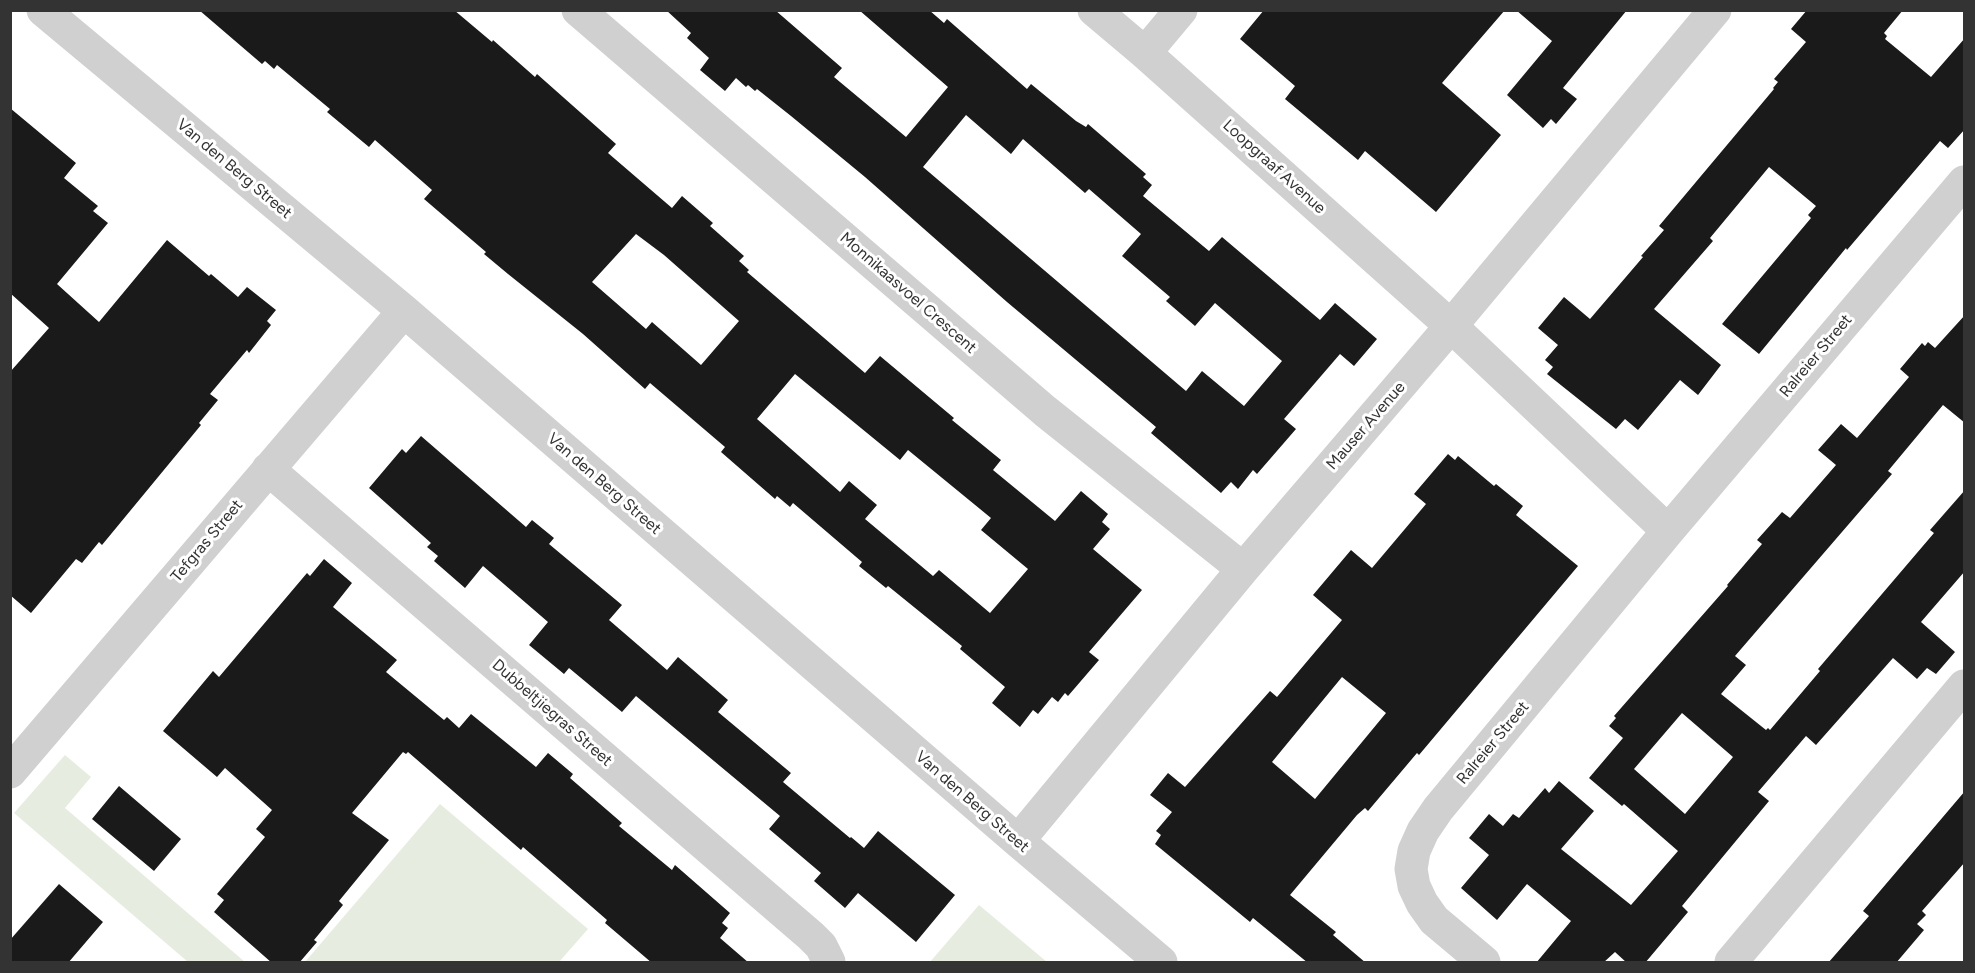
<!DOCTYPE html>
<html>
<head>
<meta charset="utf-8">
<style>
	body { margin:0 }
	#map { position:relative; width:1975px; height:973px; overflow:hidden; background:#fff; font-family:Figtree,sans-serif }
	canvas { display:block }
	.frame { position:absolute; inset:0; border:12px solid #333; pointer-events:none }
</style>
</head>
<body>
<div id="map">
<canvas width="1975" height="973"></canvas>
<div class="frame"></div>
</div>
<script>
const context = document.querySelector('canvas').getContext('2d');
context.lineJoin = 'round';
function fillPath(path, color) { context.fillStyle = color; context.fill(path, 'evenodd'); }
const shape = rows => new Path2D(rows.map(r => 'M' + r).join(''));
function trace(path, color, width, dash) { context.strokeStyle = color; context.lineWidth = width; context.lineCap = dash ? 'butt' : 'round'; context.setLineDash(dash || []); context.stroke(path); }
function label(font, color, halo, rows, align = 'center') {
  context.font = font + ' Figtree,sans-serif'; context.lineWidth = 6; context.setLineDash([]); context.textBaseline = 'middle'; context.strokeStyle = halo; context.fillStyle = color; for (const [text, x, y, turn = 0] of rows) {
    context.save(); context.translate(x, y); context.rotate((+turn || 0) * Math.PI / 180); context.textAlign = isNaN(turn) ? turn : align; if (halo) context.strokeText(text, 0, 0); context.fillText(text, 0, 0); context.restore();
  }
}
const green = shape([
	[65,755,91,777,65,808,245,962,188,962,14,813],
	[440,804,588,929,559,962,305,962],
	[979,905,1047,962,930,962]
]);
const building = shape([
	[199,10,454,10,492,42,493,40,535,77,537,74,616,144,608,153,672,208,682,196,713,223,710,226,744,256,739,261,749,270,747,272,865,373,880,356,954,418,952,420,1001,460,993,470,1055,521,1081,491,1108,514,1102,522,1110,529,1093,549,1142,590,1089,652,1099,660,1068,696,1065,693,1058,702,1052,697,1038,714,1033,710,1020,727,992,703,1005,687,960,649,962,646,888,586,886,588,859,566,862,562,793,503,790,507,777,496,775,499,721,452,725,447,650,383,645,389,583,334,508,274,484,254,486,252,424,199,432,190,375,140,369,147,327,112,330,109,277,65,274,69,265,61,262,64],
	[636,234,664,255,739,321,701,365,652,322,646,329,592,282],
	[795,374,900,460,908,450,991,518,981,530,1028,569,990,613,939,570,933,576,865,519,877,505,849,481,840,492,757,419],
	[666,10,775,10,842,68,834,77,906,137,948,87,859,10,929,10,944,23,947,19,1027,89,1031,84,1076,121,1086,127,1088,124,1146,174,1143,177,1152,185,1143,196,1209,251,1222,237,1320,320,1335,303,1377,339,1354,366,1340,354,1284,419,1296,429,1257,474,1253,470,1238,489,1231,482,1221,493,1151,433,1156,427,1007,302,865,177,791,116,757,89,755,91,748,85,746,87,736,78,725,91,700,70,709,58,687,38,691,33],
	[966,115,1011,154,1023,139,1085,193,1089,189,1141,234,1122,256,1170,297,1166,301,1195,326,1215,303,1282,361,1244,406,1202,371,1186,391,923,167],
	[1264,10,1505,10,1442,83,1501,135,1436,212,1365,151,1358,160,1285,99,1295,86,1240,39],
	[1516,10,1627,10,1563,88,1577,99,1556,124,1551,119,1543,128,1507,95,1552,41],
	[1807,10,1903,10,1884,33,1887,36,1885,39,1931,77,1965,38,1965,129,1948,148,1940,141,1847,250,1846,248,1759,354,1722,324,1811,218,1808,215,1816,206,1769,167,1710,238,1713,241,1654,309,1721,365,1698,395,1680,380,1638,430,1625,419,1616,429,1547,374,1553,367,1545,360,1558,345,1538,328,1564,297,1590,319,1643,257,1641,256,1664,230,1659,226,1774,89,1773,88,1778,82,1774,79,1806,42,1791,29],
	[10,108,76,163,64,178,98,206,93,211,108,223,57,284,99,322,167,240,209,276,211,274,238,297,247,287,276,310,267,321,271,325,249,353,247,350,210,394,218,400,199,423,201,425,102,545,99,542,82,563,76,559,31,613,10,595,10,372,49,328,10,293],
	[1965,315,1965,423,1943,405,1888,471,1892,474,1735,656,1746,665,1721,694,1766,730,1768,728,1770,730,1820,671,1818,669,1934,533,1930,530,1965,490,1965,571,1921,622,1955,652,1936,674,1927,668,1917,679,1893,658,1816,745,1806,736,1758,792,1769,801,1682,906,1688,912,1645,963,1627,963,1615,952,1603,963,1536,963,1571,921,1527,884,1497,920,1461,888,1489,855,1469,838,1489,814,1503,826,1513,814,1519,818,1545,788,1549,793,1559,781,1594,811,1561,849,1631,905,1678,851,1624,804,1622,806,1589,778,1623,738,1609,726,1616,718,1614,716,1728,586,1727,585,1762,544,1757,540,1782,512,1790,518,1836,465,1818,450,1841,424,1857,438,1909,377,1900,369,1922,343,1925,346,1928,342,1935,348],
	[1682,713,1733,757,1685,814,1634,769],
	[421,436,526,527,532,520,554,538,549,544,622,605,609,620,667,670,678,657,728,700,718,712,791,773,783,782,850,838,851,837,864,848,878,831,955,895,916,942,858,893,845,908,814,881,821,873,769,829,780,816,636,696,622,712,569,668,564,674,529,645,548,622,483,566,465,588,434,561,438,556,427,547,431,543,369,488,402,449,406,453],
	[1448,454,1455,460,1458,456,1494,486,1496,484,1523,506,1516,515,1578,566,1419,755,1417,753,1368,811,1365,808,1357,815,1290,895,1336,932,1333,935,1366,963,1308,963,1253,918,1250,922,1155,844,1161,835,1156,831,1172,812,1150,795,1168,773,1185,787,1270,691,1277,697,1342,620,1313,595,1351,550,1372,568,1426,504,1414,494],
	[1342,677,1386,713,1315,799,1272,762],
	[324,559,352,583,333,607,397,660,386,672,444,720,447,717,459,728,471,714,536,767,548,753,573,774,570,778,622,823,619,826,672,870,675,865,730,913,722,923,728,928,720,938,749,963,652,963,605,923,607,920,523,847,521,850,408,752,406,754,403,752,352,813,389,840,339,901,343,905,314,940,317,942,299,963,272,963,214,912,224,900,217,894,265,837,256,829,272,810,225,768,217,777,163,731,213,671,219,677,307,573,310,576],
	[119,786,181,839,154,871,92,819],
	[1965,791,1965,862,1922,911,1926,915,1917,924,1924,930,1896,963,1828,963,1869,916,1863,911],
	[59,884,103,922,68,963,10,963,10,940]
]);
const minor = shape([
	[43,10,404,311,1018,841,1161,962],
	[578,10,1045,411,1243,569],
	[1094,10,1145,53,1451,326,1668,531],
	[1145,53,1181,10],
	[268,469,811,936,821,946,829,962],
	[10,772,404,311],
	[1018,841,1243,569,1451,326,1715,10],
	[1484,962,1434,920,1422,903,1414,886,1411,869,1414,851,1423,831,1438,809,1668,531,1964,182],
	[1731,962,1964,686]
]);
const streetNames = [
	["Loopgraaf Avenue",1274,167,42],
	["Van den Berg Street",234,169,40],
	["Monnikaasvoel Crescent",908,293,41],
	["Ralreier Street",1816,356,-50],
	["Mauser Avenue",1366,426,-49],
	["Van den Berg Street",604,484,41],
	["Tefgras Street",207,541,-50],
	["Dubbeltjiegras Street",552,713,41],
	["Ralreier Street",1493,743,-50],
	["Van den Berg Street",972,802,41]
];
fillPath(green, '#e6ecdf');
fillPath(building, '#1a1a1a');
trace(minor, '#d0d0d0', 33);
label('16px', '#333', '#fff', streetNames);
</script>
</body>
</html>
